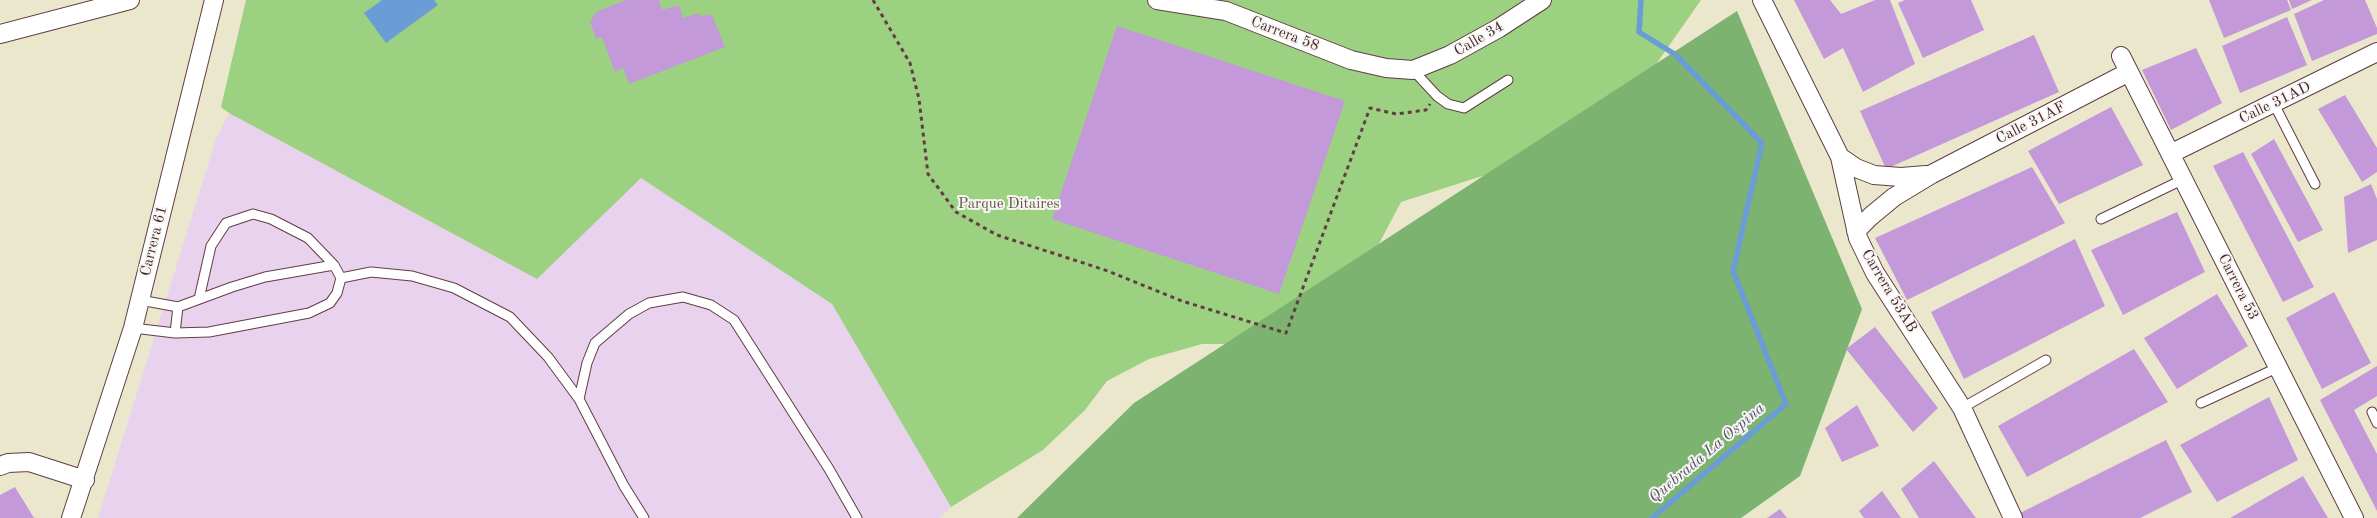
<!DOCTYPE html>
<html>
<head>
<meta charset="utf-8">
<style>
	body { margin:0 }
	canvas { display:block; background:#ebe7cd }
</style>
</head>
<body>
<canvas width="2377" height="518"></canvas>
<script>
const context = document.querySelector('canvas').getContext('2d');
context.lineJoin = 'round';
function fillPath(path, color) { context.fillStyle = color; context.fill(path, 'evenodd'); }
const shape = rows => new Path2D(rows.map(r => 'M' + r).join(''));
function trace(path, color, width, dash) { context.strokeStyle = color; context.lineWidth = width; context.lineCap = dash ? 'butt' : 'round'; context.setLineDash(dash || []); context.stroke(path); }
function label(font, color, halo, rows, align = 'center') {
  context.font = font + ' "Old Standard TT",serif'; context.lineWidth = 4; context.setLineDash([]); context.textBaseline = 'middle'; context.strokeStyle = halo; context.fillStyle = color; for (const [text, x, y, turn = 0] of rows) {
    context.save(); context.translate(x, y); context.rotate((+turn || 0) * Math.PI / 180); context.textAlign = isNaN(turn) ? turn : align; if (halo) context.strokeText(text, 0, 0); context.fillText(text, 0, 0); context.restore();
  }
}
const built = shape([
	[229,113,537,279,641,177,832,304,951,507,939,518,98,518,216,139]
]);
const green = shape([
	[246,0,1701,0,1652,70,1551,154,1401,202,1322,352,1267,344,1202,344,1149,359,1107,381,1085,410,1043,450,951,507,832,304,641,178,537,279,229,113,221,107]
]);
const forest = shape([
	[1737,11,1862,309,1800,476,1741,518,1017,518,1134,403]
]);
const water = shape([
	[382,0,434,0,438,5,386,43,364,13]
]);
const stream = shape([
	[1641,0,1639,32,1676,55,1762,143,1733,271,1786,404,1652,518]
]);
const building = shape([
	[626,0,659,0,662,10,679,5,683,18,700,13,701,17,710,14,713,17,725,47,629,84,623,68,615,72,602,37,596,39,590,22,596,12],
	[1794,0,1830,0,1841,14,1875,0,1890,0,1915,64,1863,92,1843,48,1824,59],
	[1905,0,1971,0,1984,30,1923,58,1898,3],
	[2209,0,2287,0,2291,10,2224,38],
	[2289,0,2312,0,2292,9],
	[2324,0,2365,0,2377,28,2377,34,2312,61,2294,14],
	[2287,17,2307,65,2240,93,2222,46],
	[1117,26,1345,101,1279,294,1052,219],
	[2034,35,2059,92,1886,169,1860,111],
	[2196,48,2222,103,2171,130,2142,70],
	[2345,95,2377,148,2377,172,2362,182,2318,109],
	[2111,107,2143,165,2059,204,2028,151],
	[2274,139,2323,230,2298,242,2251,154],
	[2243,152,2314,287,2283,302,2213,166],
	[2032,167,2065,223,1907,300,1875,238],
	[2371,184,2377,199,2377,240,2348,253,2344,197],
	[2177,212,2205,272,2123,315,2091,250],
	[2075,239,2105,306,1964,379,1931,312],
	[2334,292,2371,363,2322,389,2286,318],
	[2217,294,2248,346,2177,389,2144,338],
	[1875,327,1938,408,1913,432,1846,349],
	[2134,349,2168,402,2027,477,1998,426],
	[2377,366,2377,396,2354,410,2377,454,2377,511,2320,400],
	[2269,397,2298,460,2217,502,2180,445],
	[1857,405,1879,446,1842,462,1825,428],
	[2166,440,2192,492,2140,518,2016,518,2014,516],
	[1934,461,1976,518,1919,518,1901,489],
	[2303,476,2328,518,2230,518],
	[15,487,34,518,0,518,0,495],
	[1882,491,1901,518,1864,518,1859,511],
	[1780,509,1787,518,1767,518]
]);
const path = shape([
	[873,0,910,63,919,99,928,174,956,212,997,235,1108,271,1182,301,1286,333,1370,108,1396,114,1426,110,1430,104]
]);
const lane = shape([
	[1413,70,1437,96,1448,104,1464,108,1508,80],
	[2274,104,2315,184],
	[2101,219,2184,179],
	[341,278,371,272,412,276,454,288,510,317,548,357,579,399,624,486,644,518],
	[140,300,178,307,232,287,265,277,334,265],
	[133,328,175,333,209,332,309,313,330,303,337,293,341,278,334,265,308,238,271,219,253,214,226,223,211,246,199,299],
	[175,333,178,307],
	[579,399,587,363,595,343,629,314,649,303,683,297,711,305,734,320,829,469,857,518],
	[2201,403,2279,367],
	[1962,408,2046,360],
	[2372,412,2377,423]
]);
const street = shape([
	[1157,0,1226,11,1351,60,1386,68,1413,70,1450,55,1499,28,1542,0],
	[1762,0,1840,157,1858,238,1875,273,1962,408,2013,518],
	[0,34,130,0],
	[2121,56,2354,518],
	[2172,153,2377,52],
	[1840,157,1856,168,1874,175,1901,177,1926,175],
	[1856,231,1871,216,1894,197,1932,174,2129,72],
	[0,466,8,463,29,462,85,480],
	[71,518,133,328,214,0]
]);
const streetNames = [
	["Carrera 58",1285,34,21],
	["Calle 34",1479,39,-30],
	["Calle 31AD",2275,103,-26],
	["Calle 31AF",2031,123,-27],
	["Carrera 61",154,241,-76],
	["Carrera 53",2238,287,63],
	["Carrera 53AB",1889,291,59]
];
const parkNames = [
	["Parque Ditaires",1009,204]
];
const waterNames = [
	["Quebrada La Ospina",1707,453,-40]
];
fillPath(built, '#e8d2ee');
fillPath(green, '#9cd182');
fillPath(forest, '#7db370');
fillPath(water, '#6a9cd5');
trace(stream, '#6a9cd5', 5.5);
fillPath(building, '#c499da');
trace(lane, '#623d43', 11);
trace(street, '#623d43', 20);
trace(path, '#623d43', 3, [4, 4]);
trace(lane, '#fff', 9);
trace(street, '#fff', 18);
label('15px', '#4a1f2b', '#f6f6f2', streetNames);
label('15px', '#635445', '#f6f6f2', parkNames);
label('italic 16px', '#57516f', '#f6f6f2', waterNames);
</script>
</body>
</html>
